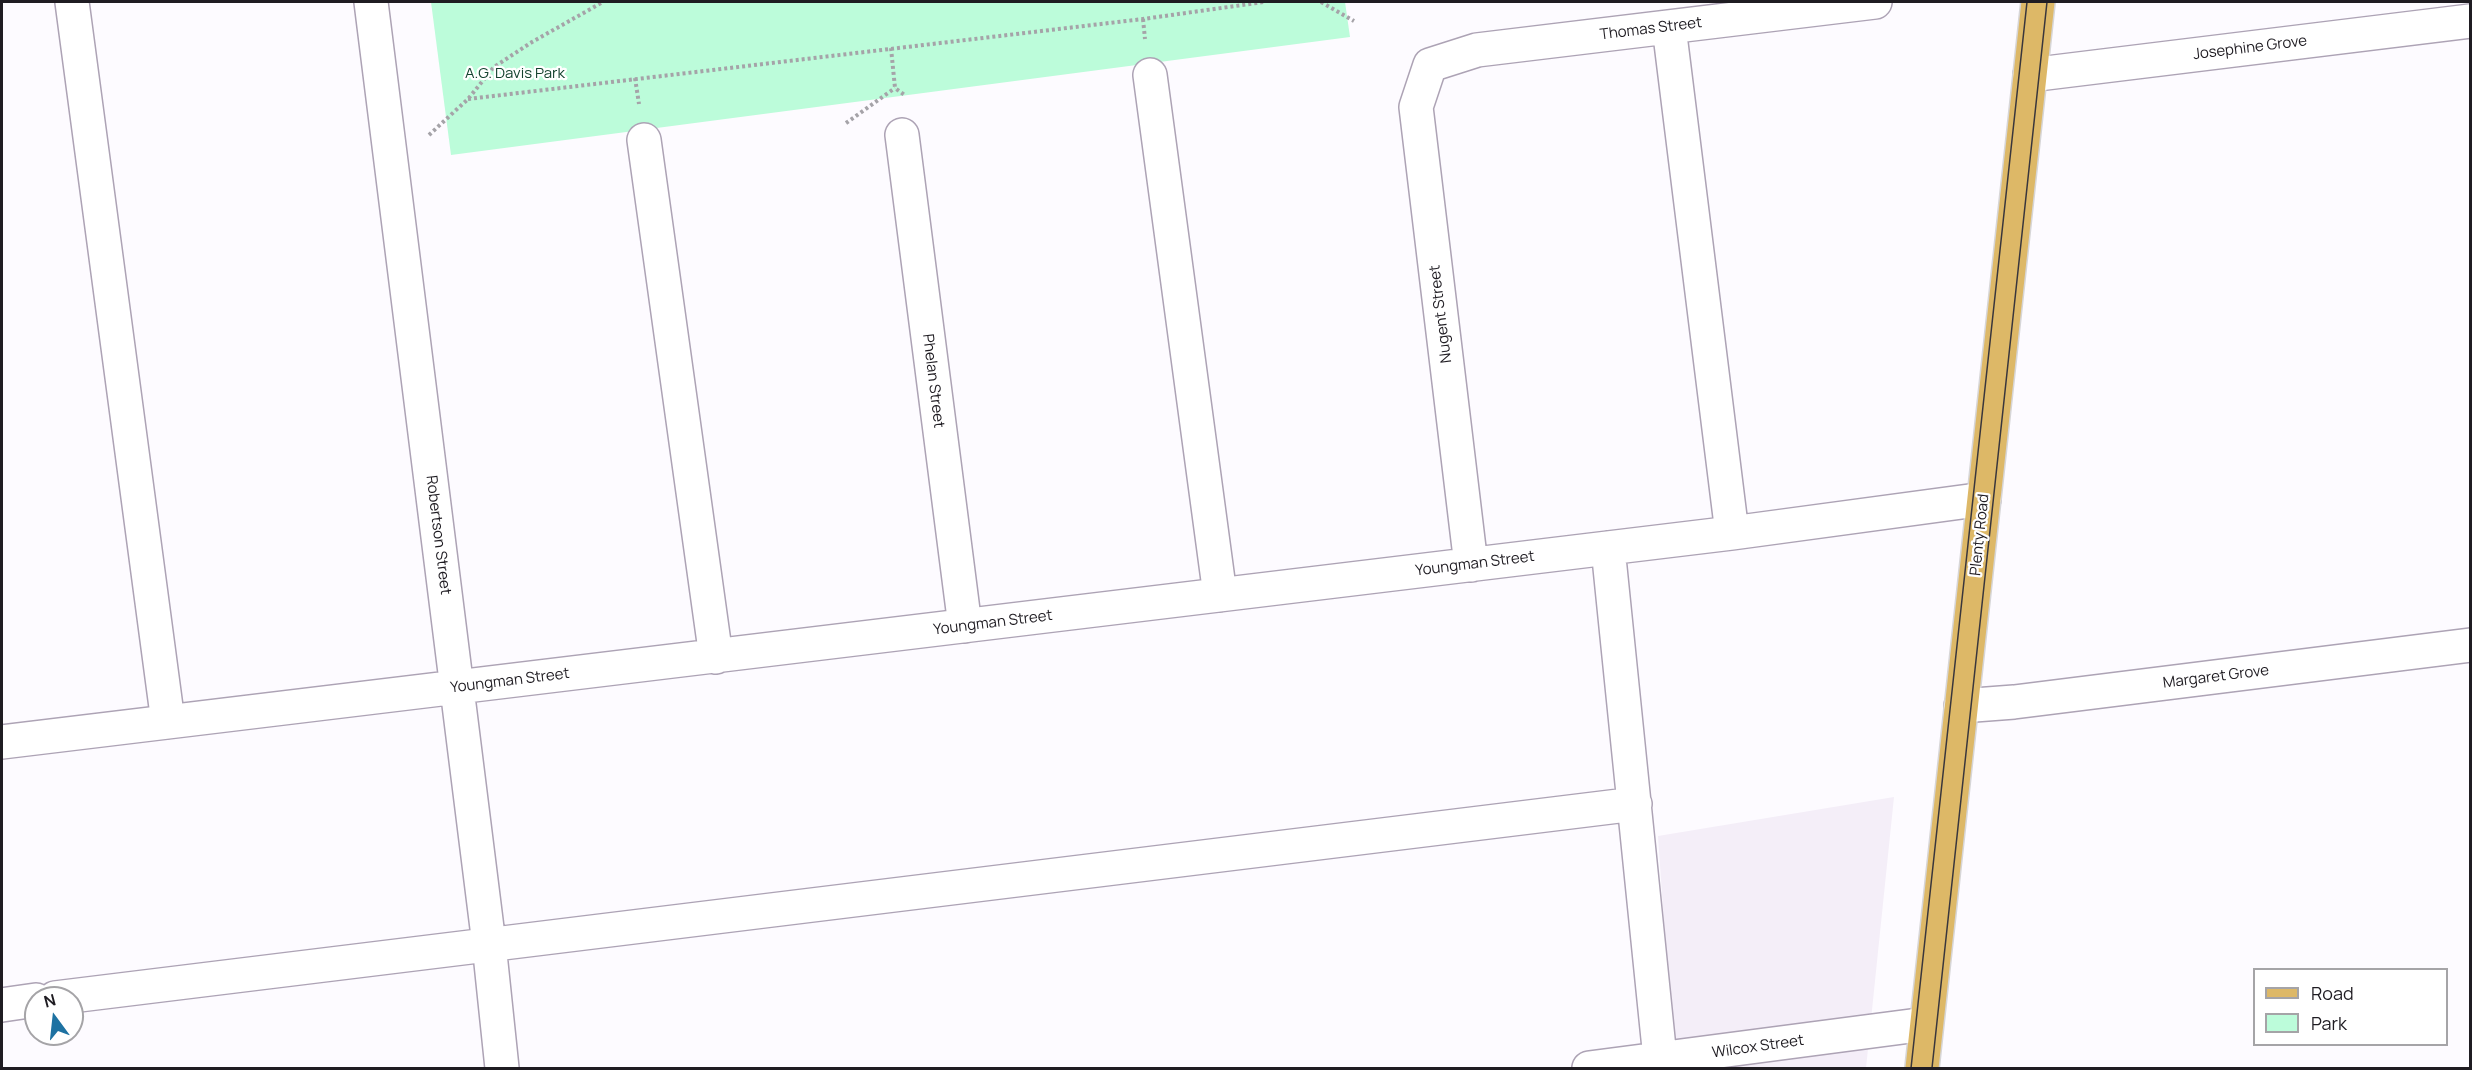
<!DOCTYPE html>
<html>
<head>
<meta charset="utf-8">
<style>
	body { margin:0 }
	#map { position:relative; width:2472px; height:1070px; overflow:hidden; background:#fdfbff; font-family:Manrope,sans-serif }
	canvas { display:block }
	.frame { position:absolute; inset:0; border:3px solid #1f1c22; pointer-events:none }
	.legend { position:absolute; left:2253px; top:968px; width:195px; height:78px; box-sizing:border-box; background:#fff; border:2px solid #a5a4a7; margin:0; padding:8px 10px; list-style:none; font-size:18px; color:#1f1c22 }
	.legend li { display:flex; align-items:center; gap:12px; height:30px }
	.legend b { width:30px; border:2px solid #a5a4a7 }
	.north { position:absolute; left:24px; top:986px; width:60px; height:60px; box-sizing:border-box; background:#fff; border:2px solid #a5a4a7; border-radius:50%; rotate:345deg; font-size:16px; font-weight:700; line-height:24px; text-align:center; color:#1f1c22 }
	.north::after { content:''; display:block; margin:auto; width:21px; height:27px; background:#1e72a2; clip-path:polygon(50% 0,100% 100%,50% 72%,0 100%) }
</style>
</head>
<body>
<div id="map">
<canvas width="2472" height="1070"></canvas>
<div class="frame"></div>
<ul class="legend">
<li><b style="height:8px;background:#ddb867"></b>Road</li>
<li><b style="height:16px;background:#bcfcda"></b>Park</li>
</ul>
<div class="north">N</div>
</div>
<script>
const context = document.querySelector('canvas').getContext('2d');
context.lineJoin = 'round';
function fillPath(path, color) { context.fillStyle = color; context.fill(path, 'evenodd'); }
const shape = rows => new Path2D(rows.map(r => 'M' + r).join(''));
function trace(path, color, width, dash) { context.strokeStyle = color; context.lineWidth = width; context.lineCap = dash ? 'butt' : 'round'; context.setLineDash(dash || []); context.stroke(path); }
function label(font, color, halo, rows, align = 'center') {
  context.font = font + ' Manrope,sans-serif'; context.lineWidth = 4.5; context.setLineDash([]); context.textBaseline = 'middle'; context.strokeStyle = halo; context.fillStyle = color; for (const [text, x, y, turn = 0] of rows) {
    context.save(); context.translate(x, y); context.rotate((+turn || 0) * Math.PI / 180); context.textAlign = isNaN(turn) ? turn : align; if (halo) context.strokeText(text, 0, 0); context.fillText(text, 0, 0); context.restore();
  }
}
const built = shape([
	[1894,797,1866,1068,1674,1068,1658,836]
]);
const green = shape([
	[431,2,1345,2,1350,37,451,155]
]);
const path = shape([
	[1321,2,1354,21],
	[1143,19,1145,39],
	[891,48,895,88,906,96],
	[635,78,639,104],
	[468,99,1143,19,1264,2],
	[846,123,895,88],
	[429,135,468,99,494,67,532,42,603,2]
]);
const minor = shape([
	[72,2,168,722],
	[371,2,489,944,502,1068],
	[1669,27,1732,533],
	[1150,75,1220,595],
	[2030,75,2470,21],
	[902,135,965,626],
	[644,140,716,657],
	[1608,548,1661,1068],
	[1471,565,1416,107,1430,65,1477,50,1875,2],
	[1961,706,2014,702,2470,645],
	[2,742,1732,533,1984,499],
	[55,998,1635,804],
	[2,1005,36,1000],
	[1589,1068,1926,1024]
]);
const major = shape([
	[1922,1068,2038,2]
]);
const tram = shape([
	[1911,1068,2027,2],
	[1932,1068,2047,2]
]);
const streetNames = [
	["Thomas Street",1651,29,-7],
	["Josephine Grove",2250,48,-7],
	["Nugent Street",1441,314,-97],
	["Phelan Street",933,381,83],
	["Robertson Street",438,535,83],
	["Plenty Road",1980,535,-84],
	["Youngman Street",1475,564,-7],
	["Youngman Street",993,623,-7],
	["Margaret Grove",2216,677,-7],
	["Youngman Street",510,681,-7],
	["Wilcox Street",1758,1047,-8]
];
const parkNames = [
	["A.G. Davis Park",515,74]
];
fillPath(built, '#f4eef8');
fillPath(green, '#bcfcda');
trace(minor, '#ada3b5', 36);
trace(major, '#d7d6d7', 36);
trace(path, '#a5a3a8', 4, [3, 3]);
trace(minor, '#fff', 33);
trace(major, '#ddb867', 33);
trace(tram, '#39363c', 1.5);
label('15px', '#1f1c22', '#fff', streetNames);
label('15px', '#14432f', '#fff', parkNames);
</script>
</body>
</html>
